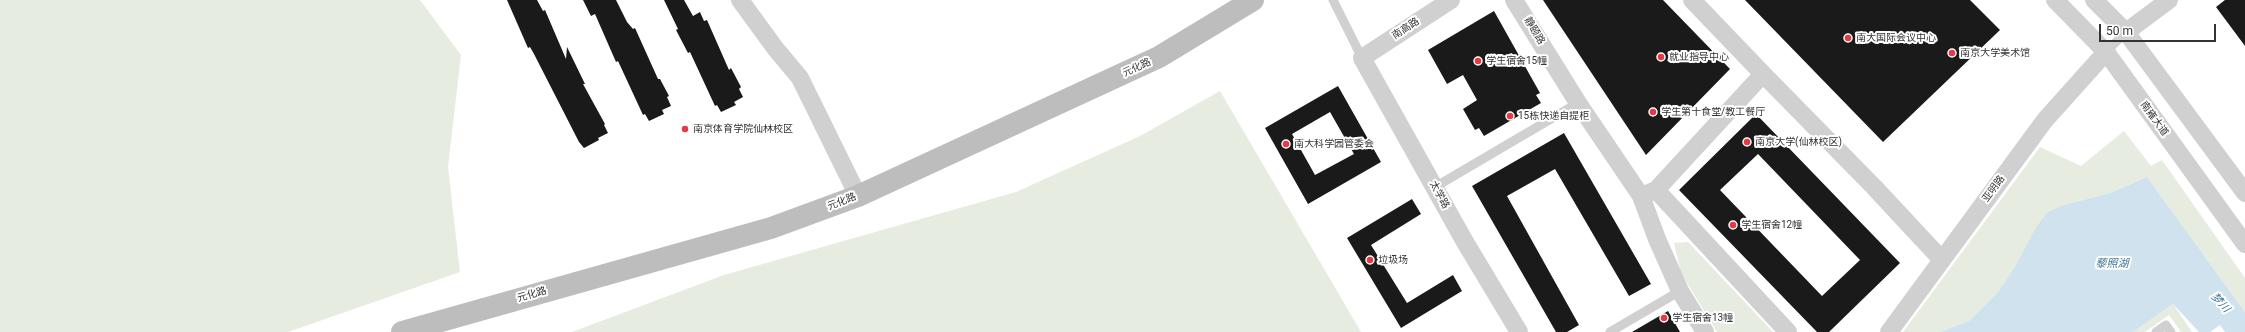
<!DOCTYPE html>
<html>
<head>
<meta charset="utf-8">
<style>
	body { margin:0 }
	#map { position:relative; width:2245px; height:332px; overflow:hidden; background:#fff; font-family:Roboto,sans-serif }
	canvas { display:block }
	.scale { position:absolute; left:2099px; top:24px; width:117px; height:18px; box-sizing:border-box; border:2px solid #333; border-top:0; padding-left:5px; font-size:12px; line-height:14px; white-space:nowrap; color:#333; -webkit-text-stroke:3px #fff; paint-order:stroke }
</style>
</head>
<body>
<div id="map">
<canvas width="2245" height="332"></canvas>
<div class="scale">50 m</div>
</div>
<script>
const context = document.querySelector('canvas').getContext('2d');
context.lineJoin = 'round';
function fillPath(path, color) { context.fillStyle = color; context.fill(path, 'evenodd'); }
const shape = rows => new Path2D(rows.map(r => 'M' + r).join(''));
function trace(path, color, width, dash) { context.strokeStyle = color; context.lineWidth = width; context.lineCap = dash ? 'butt' : 'round'; context.setLineDash(dash || []); context.stroke(path); }
function label(font, color, halo, rows, align = 'center') {
  context.font = font + ' Roboto,"Noto Sans SC",sans-serif'; context.lineWidth = 4; context.setLineDash([]); context.textBaseline = 'middle'; context.strokeStyle = halo; context.fillStyle = color; for (const [text, x, y, turn = 0] of rows) {
    context.save(); context.translate(x, y); context.rotate((+turn || 0) * Math.PI / 180); context.textAlign = isNaN(turn) ? turn : align; if (halo) context.strokeText(text, 0, 0); context.fillText(text, 0, 0); context.restore();
  }
}
const green = shape([
	[0,0,420,0,461,55,448,167,460,272,288,332,0,332],
	[1220,91,1361,332,572,332,724,275,1016,192,1140,136],
	[2124,131,2151,166,2162,160,2245,278,2245,312,2147,177,2110,193,2064,205,2016,265,1998,292,1969,321,1940,332,1903,332,2040,147,2081,166],
	[1688,242,1773,332,1717,332,1681,273,1674,243],
	[2173,304,2192,332,2181,332,2169,315,2145,332,2133,332]
]);
const water = shape([
	[2147,177,2245,312,2245,332,2225,332,2220,325,2210,332,2199,332,2173,304,2133,332,1940,332,1969,321,1998,292,2016,265,2037,226,2048,212,2064,205,2110,193]
]);
const building = shape([
	[507,0,537,0,543,11,545,10,566,59,567,47,585,84,583,84,605,124,604,125,608,133,598,138,599,140,584,148,579,142,534,54,530,47,528,48],
	[583,0,616,0,627,22,633,29,635,28,658,79,660,79,669,96,667,97,671,106,662,110,664,114,649,121,645,114,643,115,618,61,616,62,595,14,591,16],
	[664,0,684,0,693,16,700,12,704,21,707,20,729,70,731,68,741,87,739,89,743,97,734,102,736,105,721,112,717,105,715,106,690,52,688,53,676,30,678,29],
	[1543,0,1663,0,1730,69,1646,155],
	[1745,0,1970,0,2000,30,1883,142],
	[2225,0,2245,0,2245,46,2216,7],
	[1494,11,1540,93,1536,95,1541,103,1484,136,1479,128,1475,130,1463,109,1477,100,1463,75,1447,84,1428,50],
	[1338,86,1381,162,1308,204,1265,128],
	[1330,112,1354,154,1315,175,1292,134],
	[1756,114,1900,263,1829,332,1817,332,1679,190],
	[1758,154,1860,260,1822,296,1720,190],
	[1564,133,1651,284,1629,296,1555,169,1507,196,1579,325,1567,332,1556,332,1472,186],
	[1412,199,1421,214,1371,245,1407,303,1453,275,1462,291,1401,328,1347,238],
	[1668,311,1680,332,1632,332]
]);
const lane = shape([
	[1333,0,1362,58],
	[2106,52,2126,32],
	[1435,187,1578,103],
	[1610,332,1680,291],
	[2156,332,2166,325,2171,332]
]);
const street = shape([
	[740,0,775,48,800,78,858,196],
	[1451,0,1362,58,1465,242,1519,332],
	[1514,0,1578,103,1641,196,1656,190,1788,332],
	[1692,0,1763,74],
	[2055,0,2106,52,2245,244],
	[2094,0,2126,32,2245,193],
	[2126,32,2169,0],
	[1656,190,1763,74,1874,187,1942,260],
	[1641,196,1657,239,1680,291,1705,332],
	[1889,332,2045,120,2106,52]
]);
const secondary = shape([
	[402,332,771,228,858,196,1159,57,1253,0]
]);
const markers = [
	[1848,38,4,"#e63946"],
	[1952,53,4,"#e63946"],
	[1661,57,4,"#e63946"],
	[1478,61,4,"#e63946"],
	[1653,112,4,"#e63946"],
	[1510,116,4,"#e63946"],
	[685,129,4,"#e63946"],
	[1747,142,4,"#e63946"],
	[1286,144,4,"#e63946"],
	[1733,225,4,"#e63946"],
	[1370,260,4,"#e63946"],
	[1664,318,4,"#e63946"]
];
const streetNames = [
	["南高路",1406,29,-33],
	["静颐路",1534,31,59],
	["元化路",1137,68,-25],
	["南雍大道",2154,119,54],
	["亚明路",1994,189,-54],
	["太学路",1439,195,62],
	["元化路",842,202,-21],
	["元化路",532,295,-16]
];
const poiNames = [
	["南大国际会议中心",1856,38],
	["南京大学美术馆",1960,53],
	["就业指导中心",1669,57],
	["学生宿舍15幢",1486,61],
	["学生第十食堂/教工餐厅",1661,112],
	["15栋快递自提柜",1518,116],
	["南京体育学院仙林校区",693,129],
	["南京大学(仙林校区)",1755,142],
	["南大科学园管委会",1294,144],
	["学生宿舍12幢",1741,225],
	["垃圾场",1378,260],
	["学生宿舍13幢",1672,318]
];
const waterNames = [
	["藜照湖",2112,264],
	["梦川",2220,303,48]
];
fillPath(green, '#e6ecdf');
fillPath(water, '#cfe2ee');
fillPath(building, '#1a1a1a');
trace(lane, '#d0d0d0', 9);
trace(street, '#d0d0d0', 18);
trace(secondary, '#bdbdbd', 22);
for (const [x, y, r, color] of markers) { const dot = new Path2D(); dot.arc(x, y, r, 0, 2 * Math.PI); context.fillStyle = color; context.fill(dot); trace(dot, '#fff', 1.5); }
label('10px', '#333', '#fff', streetNames);
label('10px', '#333', '#fff', poiNames, 'left');
label('italic 11px', '#3f7597', '#fff', waterNames);
</script>
</body>
</html>
